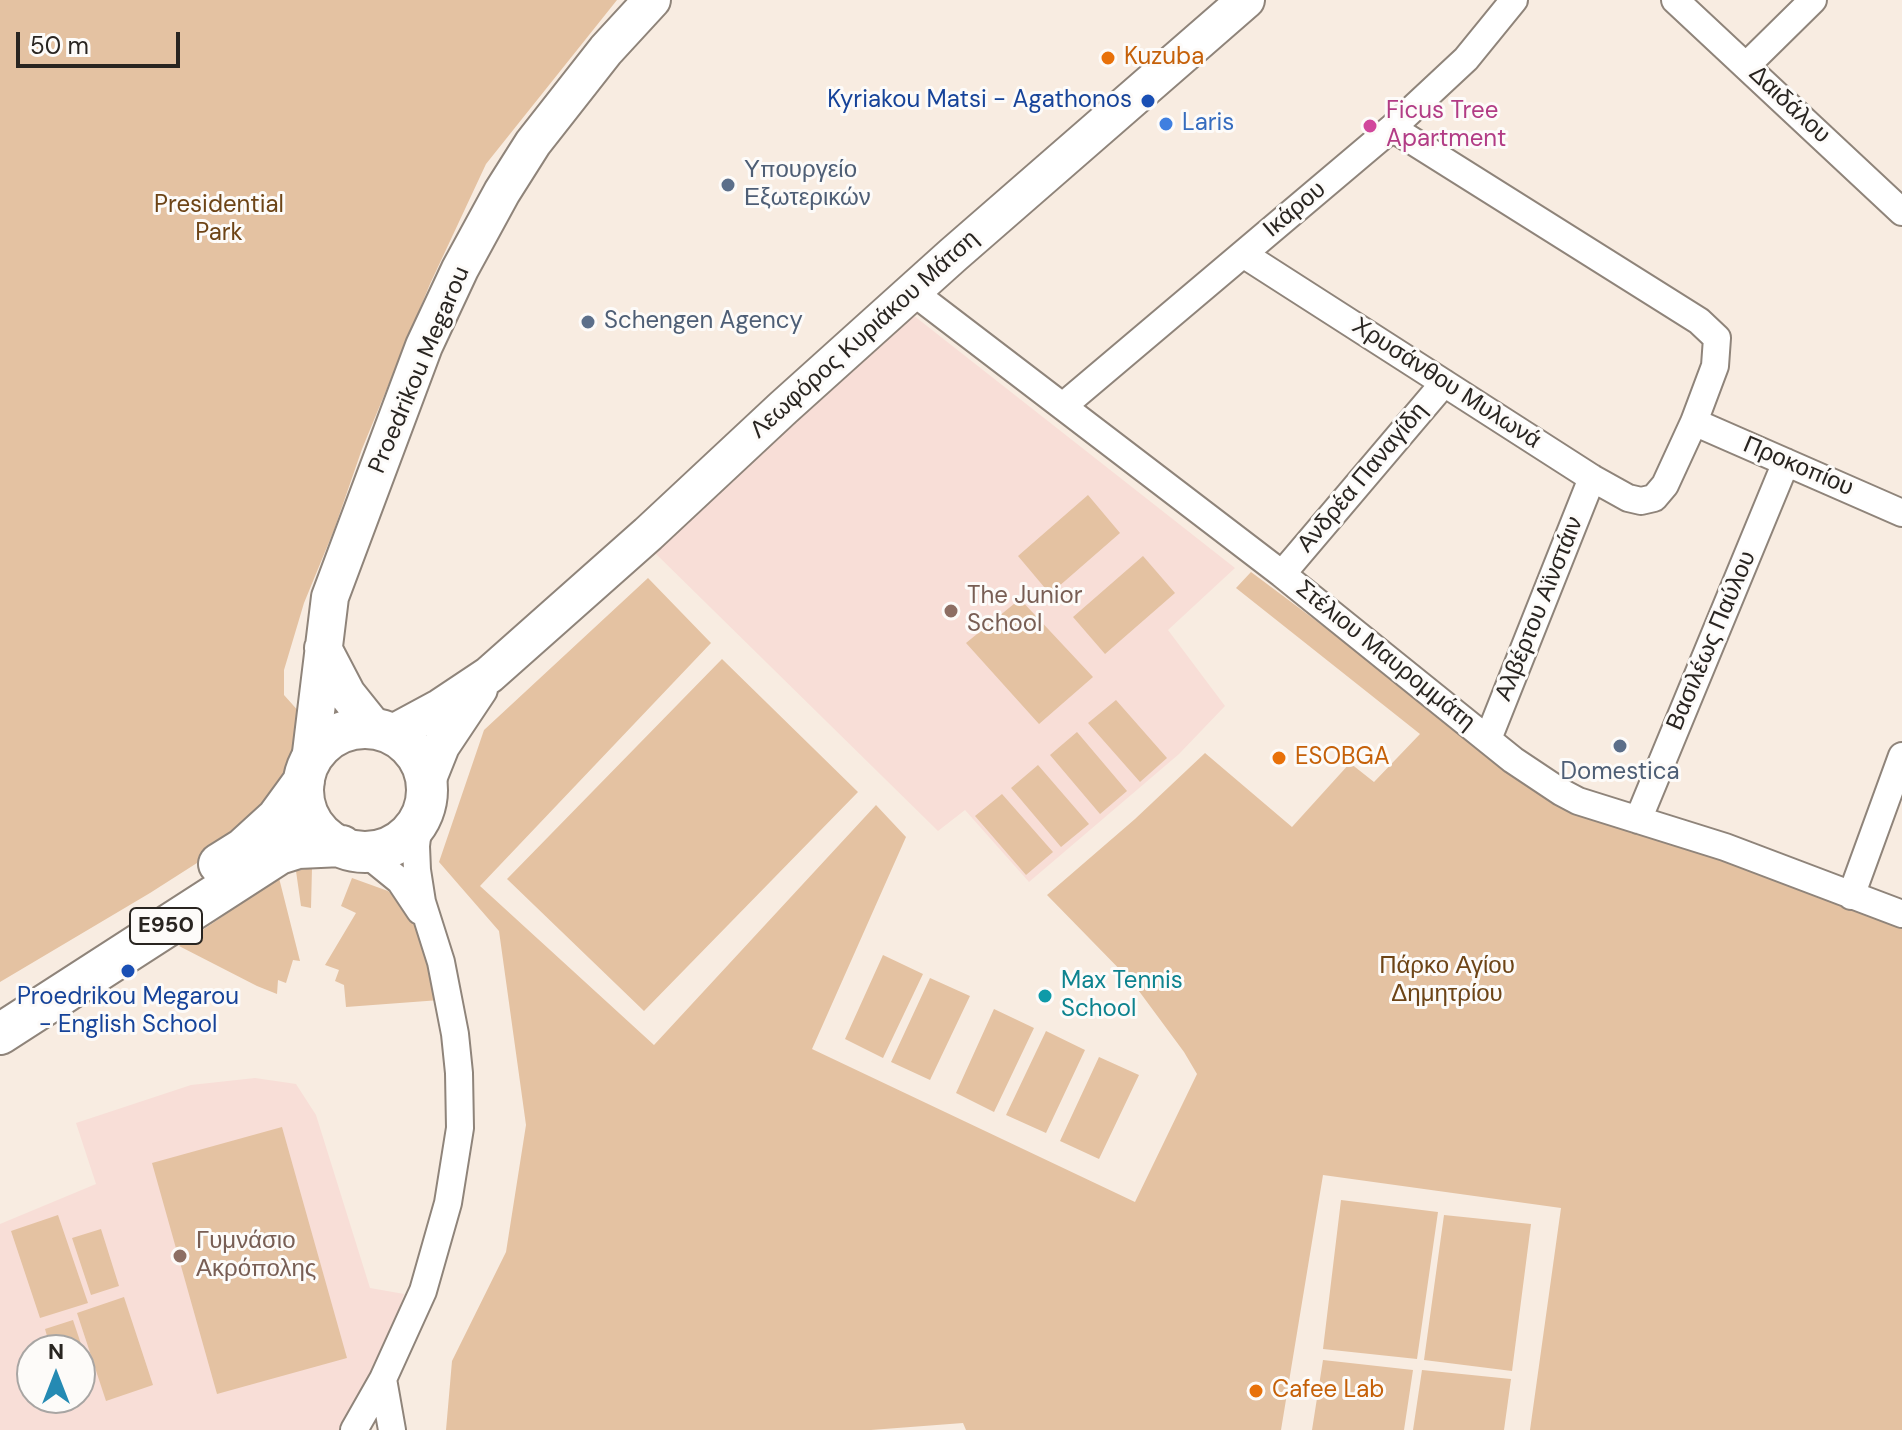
<!DOCTYPE html>
<html>
<head>
<meta charset="utf-8">
<style>
	body { margin:0 }
	#map { position:relative; width:1902px; height:1430px; overflow:hidden; background:#f8ece1; font-family:"DM Sans",sans-serif }
	canvas { display:block }
	.north { position:absolute; left:16px; top:1334px; width:80px; height:80px; box-sizing:border-box; background:#fdfbf9; border:2px solid #a8a5a3; border-radius:50%; rotate:0deg; font-size:22px; font-weight:700; line-height:32px; text-align:center; color:#292521 }
	.north::after { content:''; display:block; margin:auto; width:28px; height:36px; background:#258ab3; clip-path:polygon(50% 0,100% 100%,50% 72%,0 100%) }
	.scale { position:absolute; left:16px; top:32px; width:164px; height:36px; box-sizing:border-box; border:4px solid #292521; border-top:0; padding-left:10px; font-size:24px; line-height:28px; white-space:nowrap; color:#292521; -webkit-text-stroke:6px #fdfbf9; paint-order:stroke }
</style>
</head>
<body>
<div id="map">
<canvas width="1902" height="1430"></canvas>
<div class="north">N</div>
<div class="scale">50 m</div>
</div>
<script>
const context = document.querySelector('canvas').getContext('2d');
context.lineJoin = 'round';
function fillPath(path, color) { context.fillStyle = color; context.fill(path, 'evenodd'); }
const shape = rows => new Path2D(rows.map(r => 'M' + r).join(''));
function trace(path, color, width, dash) { context.strokeStyle = color; context.lineWidth = width; context.lineCap = dash ? 'butt' : 'round'; context.setLineDash(dash || []); context.stroke(path); }
function label(font, color, halo, rows, align = 'center') {
  context.font = font + ' "DM Sans",sans-serif'; context.lineWidth = 6; context.setLineDash([]); context.textBaseline = 'middle'; context.strokeStyle = halo; context.fillStyle = color; for (const [text, x, y, turn = 0] of rows) {
    context.save(); context.translate(x, y); context.rotate((+turn || 0) * Math.PI / 180); context.textAlign = isNaN(turn) ? turn : align; if (halo) context.strokeText(text, 0, 0); context.fillText(text, 0, 0); context.restore();
  }
}
const education = shape([
	[913,315,1235,568,1168,630,1225,706,1179,754,1029,882,965,810,938,831,654,552],
	[255,1078,296,1084,316,1115,370,1288,404,1294,377,1377,345,1430,0,1430,0,1224,96,1184,76,1123,191,1085],
	[32,1350,80,1350,80,1398,32,1398]
]);
const green = shape([
	[0,0,617,0,486,164,430,284,362,449,334,530,304,603,284,670,284,695,301,714,298,746,273,808,244,833,150,893,0,982],
	[1088,495,1120,533,1050,594,1018,556],
	[1143,556,1175,593,1105,654,1073,617],
	[1251,572,1564,806,1747,863,1902,924,1902,1430,1530,1430,1561,1208,1323,1175,1281,1430,966,1430,963,1423,871,1430,446,1430,452,1361,506,1252,526,1125,499,931,439,862,484,730,648,578,711,643,480,886,654,1045,876,805,906,837,812,1049,1135,1202,1197,1074,1184,1052,1133,983,1047,895,1135,819,1205,753,1292,827,1350,763,1374,782,1420,734,1236,588],
	[1020,599,1093,677,1039,724,966,643],
	[722,659,858,792,644,1011,507,879],
	[1116,700,1167,758,1140,782,1088,723],
	[1077,732,1127,791,1100,814,1050,755],
	[1038,765,1089,824,1061,847,1011,788],
	[1002,794,1053,852,1026,875,975,816],
	[312,868,311,908,301,906,296,871],
	[279,878,300,961,293,960,286,983,278,980,277,994,257,986,179,946],
	[352,878,388,891,410,910,431,952,440,1000,346,1007,344,985,335,981,339,970,325,965,356,913,341,906],
	[883,955,923,974,883,1058,845,1039],
	[930,978,970,996,930,1080,891,1062],
	[994,1009,1034,1028,994,1112,956,1093],
	[1046,1031,1085,1050,1046,1133,1006,1115],
	[1099,1057,1139,1075,1099,1159,1060,1141],
	[282,1127,347,1358,217,1394,152,1163],
	[1341,1200,1438,1212,1417,1359,1323,1349],
	[58,1215,88,1303,40,1318,11,1231],
	[1444,1215,1531,1224,1512,1371,1424,1360],
	[101,1229,119,1286,91,1295,72,1238],
	[124,1297,153,1385,106,1401,77,1313],
	[73,1320,92,1377,80,1381,80,1350,51,1350,45,1329],
	[1323,1360,1413,1370,1404,1430,1312,1430],
	[1422,1370,1511,1379,1504,1430,1413,1430]
]);
const street = shape([
	[1675,0,1902,212],
	[1747,65,1813,0],
	[1243,254,1592,478,1628,498,1641,501,1654,498,1665,485,1694,422,1715,366,1717,338,1699,321,1392,128],
	[913,292,1282,574,1513,760,1561,792,1578,801,1725,847,1902,914],
	[1063,406,1392,128,1466,59,1514,0],
	[1694,422,1902,513],
	[1282,574,1444,383],
	[1488,739,1592,478],
	[1638,820,1786,462],
	[363,851,400,881,420,911],
	[1851,896,1902,756],
	[383,1379,392,1430],
	[354,1430,383,1379,423,1291,448,1203,460,1128,459,1073,455,1034,441,962,422,902,417,870,416,846,419,820]
]);
const secondary = shape([
	[323,648,347,694,375,729],
	[391,734,441,707,489,675,648,534,783,408,953,255,1246,0],
	[310,761,330,597,424,346,460,269,502,192,533,143,606,50,652,0],
	[427,781,441,746,479,689]
]);
const primary = shape([
	'303 790a62 62 0 1 1 124 0a62 62 0 1 1-124 0Z',
	[219,864,243,849,277,818,304,781],
	[0,1034,279,854,298,848,342,846]
]);
const markers = [
	[1108,58,8,"#e8710a"],
	[1148,101,8,"#1a4fb4"],
	[1166,124,8,"#3f7fe0"],
	[1370,126,8,"#d1479c"],
	[728,185,8,"#5c6f8a"],
	[588,322,8,"#5c6f8a"],
	[951,611,8,"#8d6e63"],
	[1620,746,8,"#5c6f8a"],
	[1279,758,8,"#e8710a"],
	[128,971,8,"#1a4fb4"],
	[1045,996,8,"#0f9aa8"],
	[180,1256,8,"#8d6e63"],
	[1256,1391,8,"#e8710a"]
];
const shields = [
	[166,926,72]
];
const shieldNames = [
	["E950",166,926]
];
const foodNames = [
	["Kuzuba",1124,58],
	["ESOBGA",1295,758],
	["Cafee Lab",1272,1391]
];
const transitNames = [
	["Kyriakou Matsi - Agathonos",1132,101],
	["Proedrikou Megarou",128,998,"center"],
	["- English School",128,1026,"center"]
];
const streetNames = [
	["Δαιδάλου",1789,105,43],
	["Ικάρου",1295,210,-40],
	["Λεωφόρος Κυριάκου Μάτση",865,335,-42],
	["Proedrikou Megarou",420,370,-67],
	["Χρυσάνθου Μυλωνά",1446,384,33],
	["Προκοπίου",1798,467,23],
	["Ανδρέα Παναγίδη",1363,478,-50],
	["Αλβέρτου Αϊνστάιν",1540,609,-68],
	["Βασιλέως Παύλου",1712,641,-67],
	["Στέλιου Μαυρομμάτη",1385,656,39]
];
const hotelNames = [
	["Ficus Tree",1386,112],
	["Apartment",1386,140]
];
const shopNames = [
	["Laris",1182,124]
];
const serviceNames = [
	["Υπουργείο",744,171],
	["Εξωτερικών",744,199],
	["Schengen Agency",604,322],
	["Domestica",1620,773,"center"]
];
const parkNames = [
	["Presidential",219,206],
	["Park",219,234],
	["Πάρκο Αγίου",1447,967],
	["Δημητρίου",1447,995]
];
const educationNames = [
	["The Junior",967,597],
	["School",967,625],
	["Γυμνάσιο",196,1242],
	["Ακρόπολης",196,1270]
];
const cultureNames = [
	["Max Tennis",1061,982],
	["School",1061,1010]
];
fillPath(education, '#f8ded7');
fillPath(green, '#e4c2a2');
trace(street, '#8f847a', 30);
trace(secondary, '#8f847a', 40);
trace(primary, '#8f847a', 44);
trace(street, '#fff', 26);
trace(secondary, '#fff', 36);
trace(primary, '#fff', 40);
for (const [x, y, r, color] of markers) { const dot = new Path2D(); dot.arc(x, y, r, 0, 2 * Math.PI); context.fillStyle = color; context.fill(dot); trace(dot, '#fdfbf9', 3); }
for (const [x, y, w] of shields) { const box = new Path2D(); box.roundRect(x - w / 2, y - 18, w, 36, 6); context.fillStyle = '#fdfbf9'; context.fill(box); trace(box, '#292521', 2); }
label('bold 22px', '#292521', null, shieldNames);
label('24px', '#c56008', '#fdfbf9', foodNames, 'left');
label('24px', '#164399', '#fdfbf9', transitNames, 'right');
label('24px', '#292521', '#fdfbf9', streetNames);
label('24px', '#b23c85', '#fdfbf9', hotelNames, 'left');
label('24px', '#366cbe', '#fdfbf9', shopNames, 'left');
label('24px', '#4e5e75', '#fdfbf9', serviceNames, 'left');
label('24px', '#6d4416', '#fdfbf9', parkNames);
label('24px', '#785e54', '#fdfbf9', educationNames, 'left');
label('24px', '#0d838f', '#fdfbf9', cultureNames, 'left');
</script>
</body>
</html>
